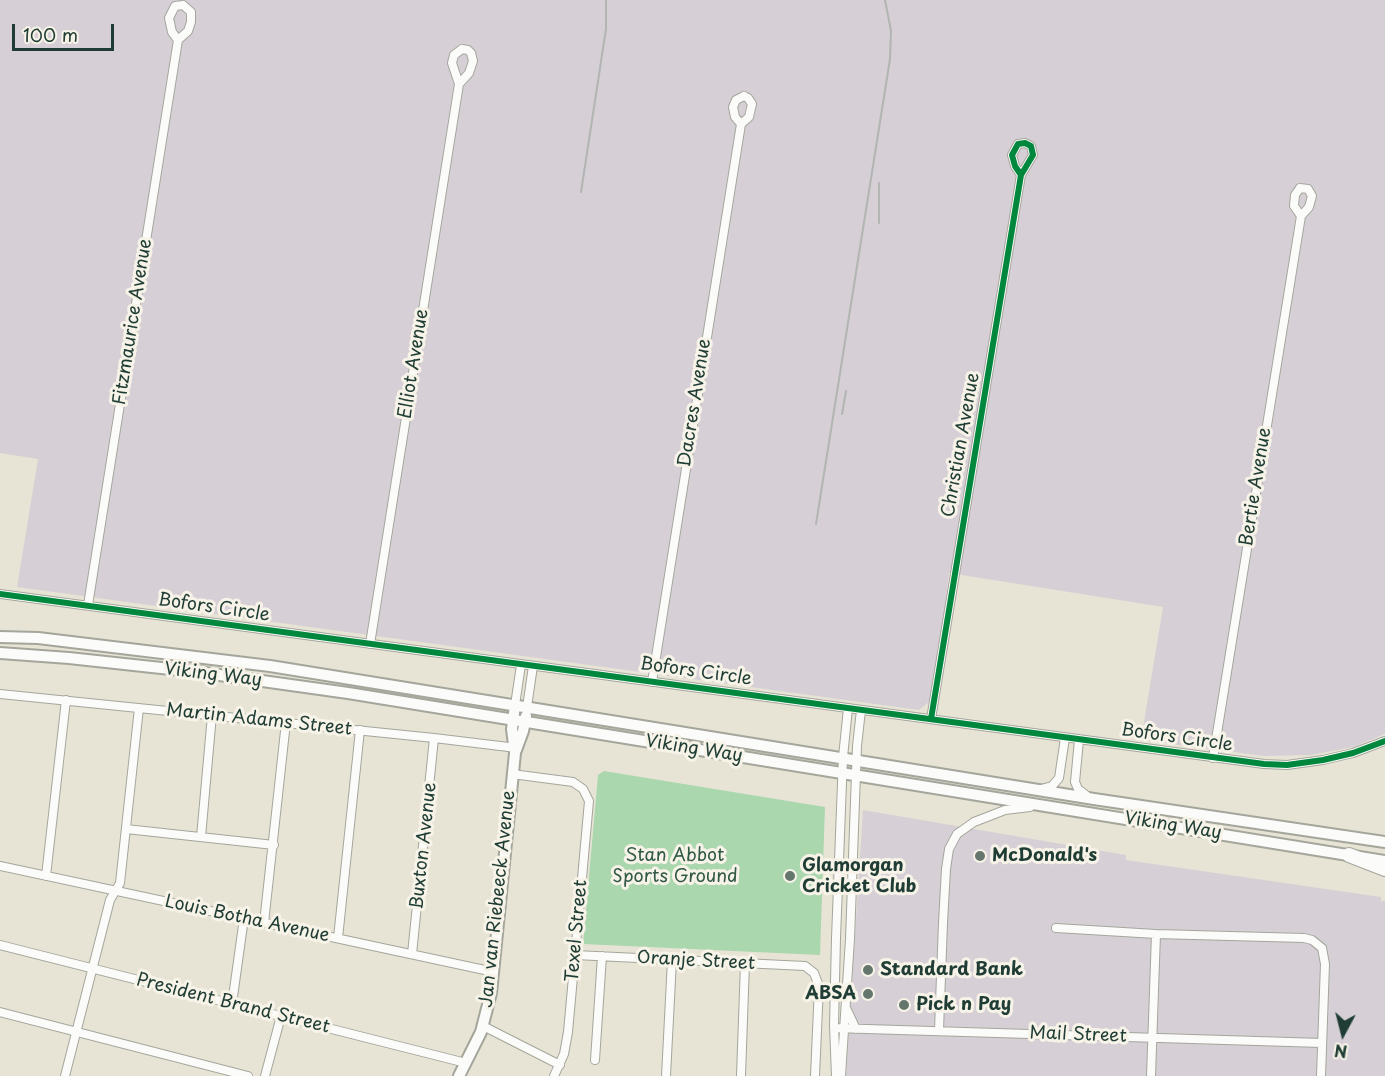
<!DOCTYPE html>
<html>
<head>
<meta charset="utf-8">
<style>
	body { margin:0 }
	#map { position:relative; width:1385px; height:1076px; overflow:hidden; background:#e7e4d5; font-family:"Playpen Sans",sans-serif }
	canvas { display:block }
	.north { position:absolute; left:1313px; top:1004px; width:60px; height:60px; -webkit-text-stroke:4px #f7f3e8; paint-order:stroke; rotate:187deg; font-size:16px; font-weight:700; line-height:24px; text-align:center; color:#1f3d34 }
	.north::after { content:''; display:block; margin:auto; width:21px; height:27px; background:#1f3d34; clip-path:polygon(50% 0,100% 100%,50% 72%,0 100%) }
	.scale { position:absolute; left:12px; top:24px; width:102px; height:27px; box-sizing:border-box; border:3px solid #1f3d34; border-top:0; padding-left:8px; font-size:18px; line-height:21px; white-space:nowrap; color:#1f3d34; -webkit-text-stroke:4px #f7f3e8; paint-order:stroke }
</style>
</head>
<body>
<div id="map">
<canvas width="1385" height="1076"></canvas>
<div class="north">N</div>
<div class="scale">100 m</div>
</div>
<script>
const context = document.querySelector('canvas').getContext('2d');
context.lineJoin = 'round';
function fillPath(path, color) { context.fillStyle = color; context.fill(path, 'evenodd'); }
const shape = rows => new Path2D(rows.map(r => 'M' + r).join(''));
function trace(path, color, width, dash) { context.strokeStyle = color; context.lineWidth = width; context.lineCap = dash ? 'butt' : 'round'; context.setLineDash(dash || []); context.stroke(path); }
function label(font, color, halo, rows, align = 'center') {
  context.font = font + ' "Playpen Sans",sans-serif'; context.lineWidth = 6; context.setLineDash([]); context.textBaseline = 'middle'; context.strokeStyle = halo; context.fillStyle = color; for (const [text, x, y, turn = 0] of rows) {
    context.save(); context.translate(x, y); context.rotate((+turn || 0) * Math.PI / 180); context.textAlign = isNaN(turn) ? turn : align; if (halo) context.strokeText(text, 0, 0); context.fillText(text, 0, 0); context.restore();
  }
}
const industrial = shape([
	[0,0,1385,0,1385,734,1353,747,1311,755,1264,756,1141,740,1163,607,949,573,934,698,919,710,17,587,38,459,0,453],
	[863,810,1126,855,1126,860,1381,897,1381,901,1385,901,1385,1076,846,1076]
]);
const green = shape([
	[604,771,825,807,820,955,583,944,598,775]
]);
const street = shape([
	[183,5,191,12,191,22,188,31,178,40,172,32,169,18,175,6,183,5],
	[462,49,468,50,471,53,473,61,469,73,459,84,452,63,454,55,462,49],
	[744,96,748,98,752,104,749,117,741,124,735,117,733,107,736,100,744,96],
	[1300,188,1308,189,1312,196,1309,207,1301,216,1294,206,1295,195,1300,188],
	[0,594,1264,764,1287,765,1323,760,1353,753,1385,741],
	[88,605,178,40],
	[370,644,459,84],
	[652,682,741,124],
	[0,694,434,738,517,748],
	[515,705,521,665],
	[527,707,533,666],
	[931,719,1021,175,1033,155,1031,146,1025,143,1018,144,1012,155,1015,166,1021,175],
	[1079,740,1075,782,1078,789,1087,796],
	[1213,758,1301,216],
	[512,774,573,782,583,789,589,801,568,1032,564,1054,554,1076],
	[1041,789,1052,786,1059,778,1065,738],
	[126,829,274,845],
	[201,837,212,715],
	[0,866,494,972],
	[46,876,66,700],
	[264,923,286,722],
	[1056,928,1156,934,1304,938,1312,940,1322,948,1325,964,1321,1076],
	[338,938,360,730],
	[0,945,466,1063],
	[412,954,434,738],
	[575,955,805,966,814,973,819,986,815,1076],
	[232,1004,244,918],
	[846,1008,856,1029],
	[0,1012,248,1076],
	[483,1026,560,1065],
	[834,1028,1322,1043],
	[939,1030,943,923,946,869,949,849,957,834,974,822,1005,810,1030,807],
	[595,1060,602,956],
	[65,1076,110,900,120,883,139,708],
	[265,1076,281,1016],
	[666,1076,672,960],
	[741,1076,745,963],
	[836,1076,834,1025,836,938,843,757,848,708],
	[841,1076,850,939,857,746,861,710],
	[1151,1076,1156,934]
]);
const secondary = shape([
	[0,637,38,638,270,666,1094,799,1385,842],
	[0,653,69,658,198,672,348,693,1385,861],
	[516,750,523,731,526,716],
	[459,1076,481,1032,491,993,515,753,512,729,515,705]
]);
const highway = shape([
	[1349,855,1385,869]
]);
const rail = shape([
	[879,183,879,223],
	[581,192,606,29,606,0],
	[842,414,846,391],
	[816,524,890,59,891,31,885,0]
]);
const cycleway = shape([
	[0,594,1264,764,1287,765,1323,760,1353,753,1385,741],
	[931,719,1021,175,1033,155,1031,146,1025,143,1018,144,1012,155,1015,166,1021,175]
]);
const markers = [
	[980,856,6,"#65776c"],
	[790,876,6,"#65776c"],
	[868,970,6,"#65776c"],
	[868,994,6,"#65776c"],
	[904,1005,6,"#65776c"]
];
const streetNames = [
	["Fitzmaurice Avenue",133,322,-81],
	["Elliot Avenue",414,364,-81],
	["Dacres Avenue",695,403,-81],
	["Christian Avenue",961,445,-80],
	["Bertie Avenue",1256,487,-81],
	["Bofors Circle",214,608,8],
	["Bofors Circle",696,672,8],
	["Viking Way",213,675,7],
	["Martin Adams Street",259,720,6],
	["Bofors Circle",1177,738,8],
	["Viking Way",694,749,9],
	["Viking Way",1173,826,9],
	["Buxton Avenue",424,846,-84],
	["Jan van Riebeeck Avenue",498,899,-84],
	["Louis Botha Avenue",247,919,12],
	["Texel Street",577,931,-85],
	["Oranje Street",696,961,3],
	["President Brand Street",233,1004,14],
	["Mail Street",1078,1035,2]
];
const parkNames = [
	["Stan Abbot",675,856],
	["Sports Ground",675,877]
];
const poiNames = [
	["McDonald's",992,856],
	["Glamorgan",802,866],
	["Cricket Club",802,887],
	["Standard Bank",880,970],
	["ABSA",856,994,"right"],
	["Pick n Pay",916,1005]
];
fillPath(industrial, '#d6d0d6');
fillPath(green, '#abd7af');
trace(street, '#a4a69c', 10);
trace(secondary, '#a4a69c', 14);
trace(highway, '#a4a69c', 16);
trace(street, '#fbfbf9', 8);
trace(secondary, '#fbfbf9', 10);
trace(highway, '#fbfbf9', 14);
trace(rail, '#b2b5b2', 2);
trace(cycleway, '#00873e', 6);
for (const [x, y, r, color] of markers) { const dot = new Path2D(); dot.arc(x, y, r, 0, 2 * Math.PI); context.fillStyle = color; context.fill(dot); trace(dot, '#f7f3e8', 2); }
label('18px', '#1f3d34', '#f7f3e8', streetNames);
label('18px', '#315a46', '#f7f3e8', parkNames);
label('bold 18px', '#1f3d34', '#f7f3e8', poiNames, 'left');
</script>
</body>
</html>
